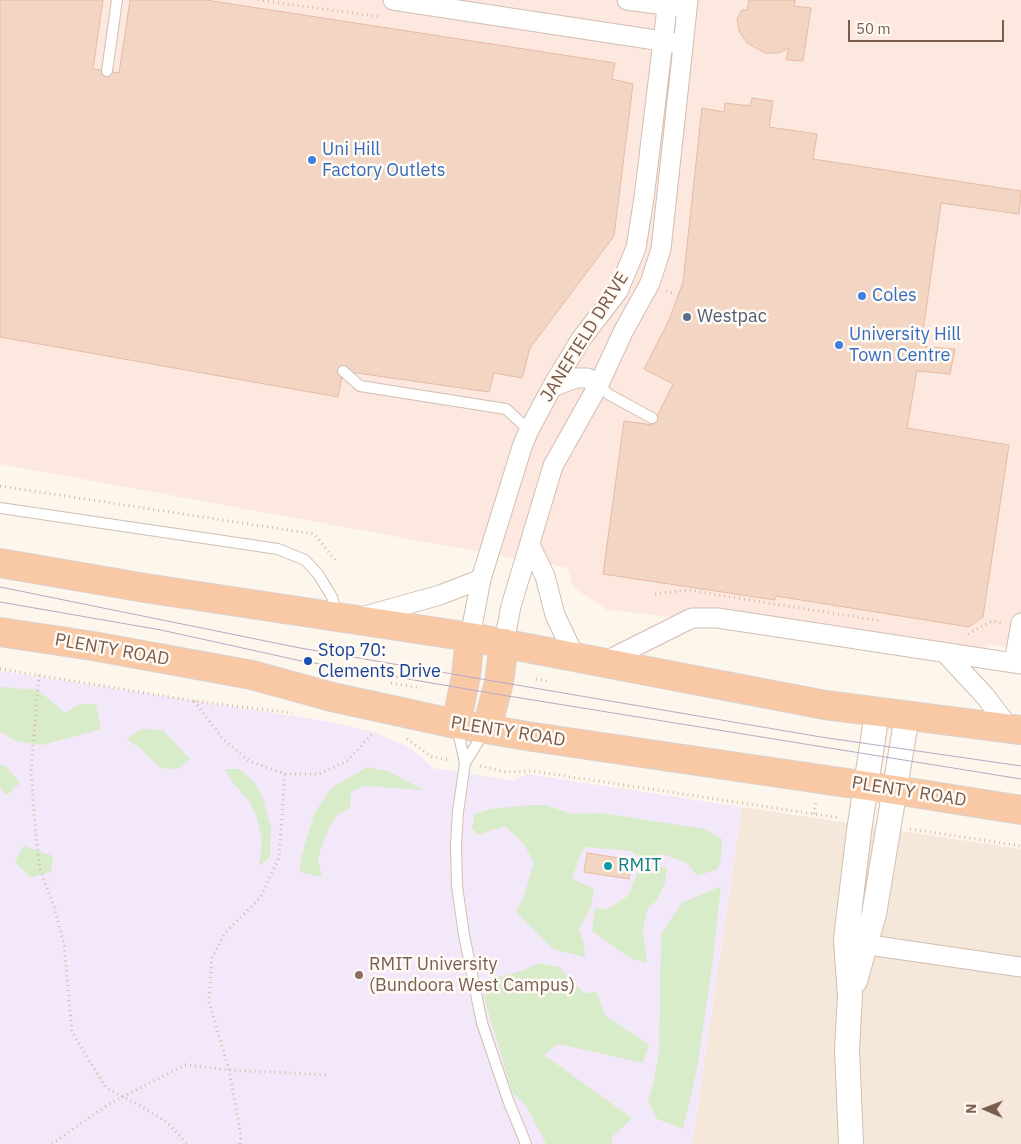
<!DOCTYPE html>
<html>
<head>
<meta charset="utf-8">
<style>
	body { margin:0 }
	#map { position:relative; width:1021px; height:1144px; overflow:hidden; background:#fdf6ec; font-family:"IBM Plex Sans",sans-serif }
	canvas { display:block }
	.north { position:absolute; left:961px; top:1084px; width:50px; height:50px; -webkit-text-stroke:4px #fffaf3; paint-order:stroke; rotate:271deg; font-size:14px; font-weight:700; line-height:20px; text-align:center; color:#7a5c4d }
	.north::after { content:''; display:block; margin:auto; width:18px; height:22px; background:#7a5c4d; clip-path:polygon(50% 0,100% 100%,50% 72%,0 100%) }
	.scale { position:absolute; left:848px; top:20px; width:156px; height:22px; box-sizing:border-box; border:2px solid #7a5c4d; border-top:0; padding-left:6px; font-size:15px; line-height:18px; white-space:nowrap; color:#7a5c4d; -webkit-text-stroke:4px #fffaf3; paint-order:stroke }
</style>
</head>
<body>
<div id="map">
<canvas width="1021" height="1144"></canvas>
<div class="north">N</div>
<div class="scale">50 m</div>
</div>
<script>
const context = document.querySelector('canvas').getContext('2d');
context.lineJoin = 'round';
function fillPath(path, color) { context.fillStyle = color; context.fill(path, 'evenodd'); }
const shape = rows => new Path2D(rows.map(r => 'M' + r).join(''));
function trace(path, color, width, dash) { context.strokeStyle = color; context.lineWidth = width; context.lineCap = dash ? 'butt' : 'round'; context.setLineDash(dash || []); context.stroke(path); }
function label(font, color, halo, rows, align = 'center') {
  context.font = font + ' "IBM Plex Sans",sans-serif'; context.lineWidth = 5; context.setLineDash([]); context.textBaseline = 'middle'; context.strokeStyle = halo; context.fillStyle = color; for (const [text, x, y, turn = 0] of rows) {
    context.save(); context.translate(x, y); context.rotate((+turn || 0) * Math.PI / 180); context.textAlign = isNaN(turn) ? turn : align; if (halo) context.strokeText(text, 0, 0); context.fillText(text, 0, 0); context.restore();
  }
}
const residential = shape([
	[742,807,1021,849,1021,1144,692,1144]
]);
const commercial = shape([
	[0,0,1021,0,1021,650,988,644,986,650,607,610,573,587,568,568,0,464]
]);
const education = shape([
	[0,671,325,721,374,732,412,749,433,768,513,781,527,774,742,807,692,1144,0,1144]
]);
const green = shape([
	[0,687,38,690,65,713,80,704,96,704,101,729,43,745,16,741,0,732],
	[141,729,163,730,190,759,178,769,160,768,141,749,127,739],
	[0,765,6,766,20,783,7,795,0,789],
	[367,767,388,771,424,790,363,786,351,792,350,808,338,814,329,828,323,842,318,859,322,877,300,872,301,858,314,814,331,788],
	[225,769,239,769,251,779,261,793,271,827,270,857,259,866,262,840,257,818,250,802,233,783],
	[531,805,545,805,573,814,601,813,705,829,722,839,721,859,718,869,697,876,688,864,663,854,642,859,631,851,586,847,581,852,572,879,594,889,590,909,579,929,584,944,585,957,553,949,516,912,523,898,534,863,524,844,505,826,478,835,472,828,475,814,491,809],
	[24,846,53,856,51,872,30,877,15,862],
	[640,867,667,867,665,882,657,900,648,908,643,930,647,963,630,958,592,931,595,908,607,909,628,896],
	[721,886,712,966,697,1069,683,1129,657,1119,648,1101,654,1080,659,1051,661,934,682,903],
	[539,963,559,967,584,993,597,992,605,1015,649,1045,643,1063,559,1044,544,1055,632,1118,611,1138,613,1144,546,1144,527,1107,512,1092,484,997,498,977,522,971]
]);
const building = shape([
	[0,0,103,0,93,69,119,73,130,0,206,0,615,63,612,79,633,84,614,236,530,348,522,378,494,373,489,392,343,371,338,397,0,337,0,0],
	[748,0,795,0,794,6,811,8,803,61,786,60,789,48,779,53,765,53,747,43,739,31,737,19,742,10,747,10,749,1,748,0],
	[752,98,773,101,769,127,817,134,813,159,1021,191,1019,214,941,203,921,346,955,349,950,374,917,371,907,428,1009,445,983,617,969,627,776,596,775,600,603,574,624,421,653,425,673,384,644,369,669,320,683,282,702,108,724,112,725,103,750,106,752,98],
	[587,853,632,860,629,879,584,872,587,853]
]);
const path = shape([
	[258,0,382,17],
	[666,291,675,294],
	[0,486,314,534,336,561],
	[655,594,688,590,881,621],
	[968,634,992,621,1003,623],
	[0,669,194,701,292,713],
	[39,675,31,770,35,826,40,869,54,907,64,944,72,1032,106,1088,139,1105,167,1122,187,1144],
	[536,679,548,681],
	[391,683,421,688],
	[194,701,222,738,249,761,285,774,319,774,347,761,374,732],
	[407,739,432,757,450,760],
	[480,766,506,772,532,771,840,818],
	[814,814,816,802],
	[910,829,1021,846],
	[52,1144,109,1104,185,1065,229,1070,328,1075],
	[240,1144,241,1136,229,1070,209,1002,212,958,225,933,260,898,279,858,285,774]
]);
const service = shape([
	[107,71,117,0],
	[343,371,360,386,506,409,529,430],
	[599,384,608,394,652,418],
	[0,508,278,549,305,560,318,574,332,597,336,614],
	[457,727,465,763,458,812,456,845,457,886,464,935,482,1023,508,1100,526,1144],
	[465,763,484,732]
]);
const minor = shape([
	[393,0,675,43],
	[627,0,680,7],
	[552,387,576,378,587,378,599,384],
	[530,545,545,576,555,615,575,657],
	[361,617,440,595,481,579],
	[470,637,481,579,522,447,529,430,552,387,581,339,618,291,636,248,644,198,668,0],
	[504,643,511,606,553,466,599,384,623,332,650,283,661,249,688,0],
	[946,654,985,696,1010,729],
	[602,663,692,618,718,618,1021,664],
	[1014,663,1021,623],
	[852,940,876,946,1021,967]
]);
const tertiary = shape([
	[855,981,874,914,907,716],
	[851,1144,847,1049,850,997,846,939,859,831,877,713]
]);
const trunk = shape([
	[0,563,145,588,470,637,825,705,1021,730],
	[0,632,93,646,252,675,332,697,456,724,533,737,895,790,1021,810],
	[456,724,466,676,470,637],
	[487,728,499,682,504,643]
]);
const tram = shape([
	[0,587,300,648,821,737,1021,766],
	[0,602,161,630,297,660,496,694,1021,779]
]);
const markers = [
	[312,160,5,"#3f7fe0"],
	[862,296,5,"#3f7fe0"],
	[687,317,5,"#5c6f8a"],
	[839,345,5,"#3f7fe0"],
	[308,661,5,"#1a4fb4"],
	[608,866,5,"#0f9aa8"],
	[359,975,5,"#8d6e63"]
];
const shopNames = [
	["Uni Hill",322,150],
	["Factory Outlets",322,171],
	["Coles",872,296],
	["University Hill",849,335],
	["Town Centre",849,356]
];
const serviceNames = [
	["Westpac",697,317]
];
const streetNames = [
	["JANEFIELD DRIVE",585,337,-58],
	["PLENTY ROAD",112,650,10],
	["PLENTY ROAD",508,732,9],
	["PLENTY ROAD",909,792,9]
];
const transitNames = [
	["Stop 70:",318,651],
	["Clements Drive",318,672]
];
const cultureNames = [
	["RMIT",618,866]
];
const educationNames = [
	["RMIT University",369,965],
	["(Bundoora West Campus)",369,986]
];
fillPath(residential, '#f5e8da');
fillPath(commercial, '#fde8e0');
fillPath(education, '#f3e8fa');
fillPath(green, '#d8ecc9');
fillPath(building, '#f3d5c3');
trace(building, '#e6bba3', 1);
trace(service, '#d1beb0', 12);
trace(minor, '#d1beb0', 21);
trace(tertiary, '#d1beb0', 26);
trace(trunk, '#dad1cd', 30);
trace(path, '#d9b8a5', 3, [1, 4]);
trace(service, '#fff', 10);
trace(minor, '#fff', 19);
trace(tertiary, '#fff', 24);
trace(trunk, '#f9c8a4', 28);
trace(tram, '#b9a8c9', 1);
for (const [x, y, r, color] of markers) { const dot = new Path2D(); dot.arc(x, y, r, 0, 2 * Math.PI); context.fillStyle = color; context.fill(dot); trace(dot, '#fffaf3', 2); }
label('18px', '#366cbe', '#fffaf3', shopNames, 'left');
label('18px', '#4e5e75', '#fffaf3', serviceNames, 'left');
label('18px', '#7a5c4d', '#fffaf3', streetNames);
label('18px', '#164399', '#fffaf3', transitNames, 'left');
label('18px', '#0d838f', '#fffaf3', cultureNames, 'left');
label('18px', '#785e54', '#fffaf3', educationNames, 'left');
</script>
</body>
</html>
